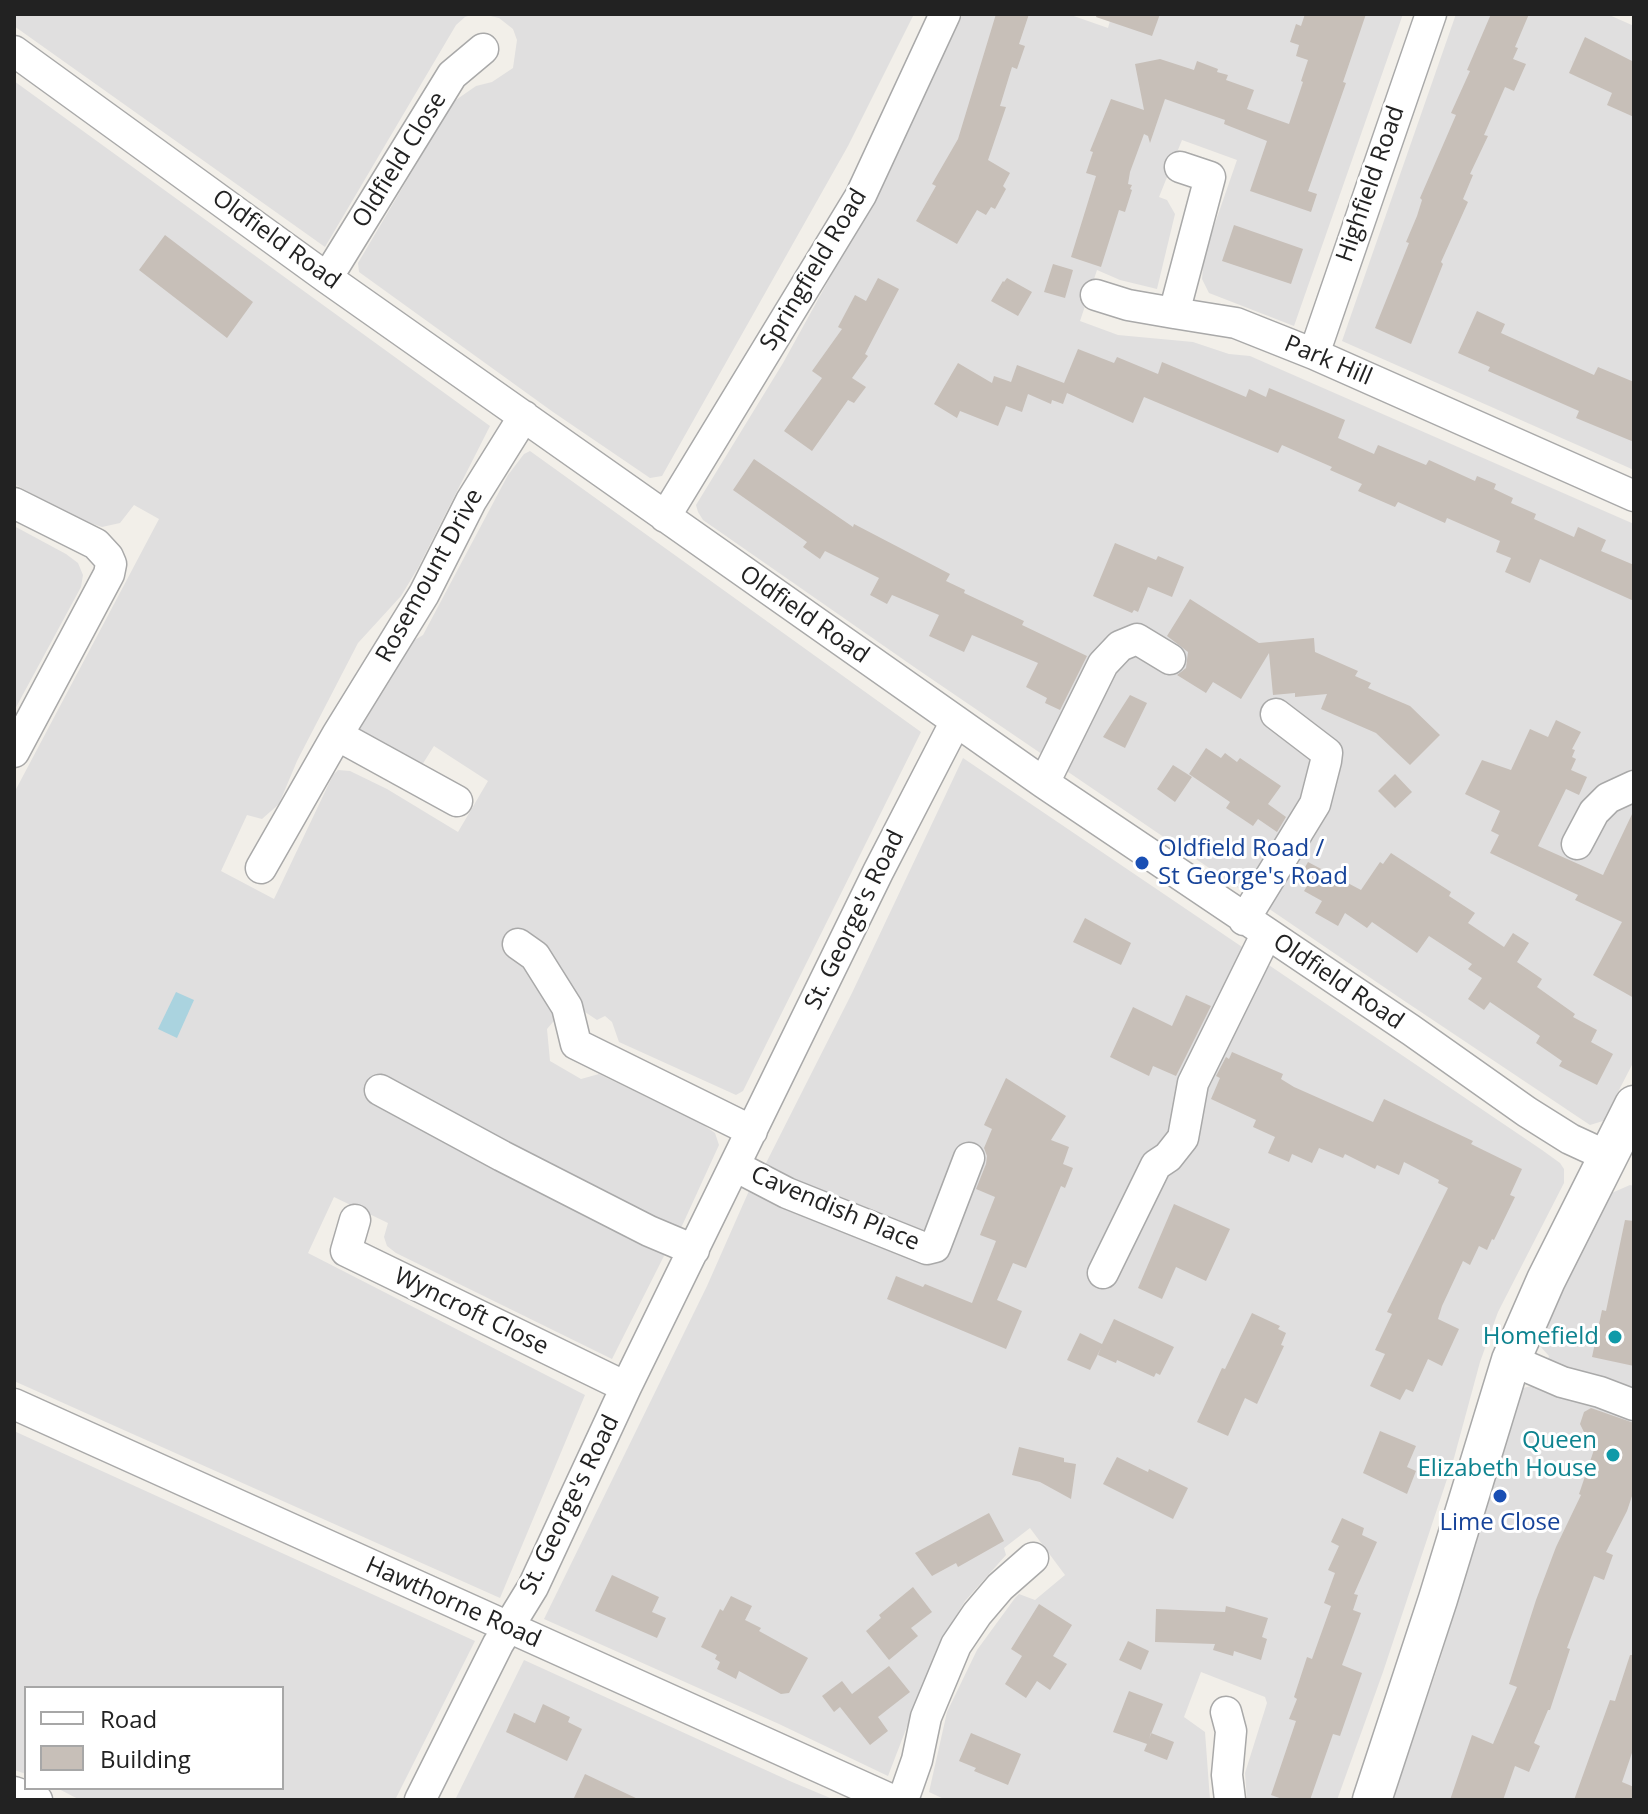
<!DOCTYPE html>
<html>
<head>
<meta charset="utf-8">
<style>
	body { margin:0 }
	#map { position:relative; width:1648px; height:1814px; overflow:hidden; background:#f2efe9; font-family:"Open Sans",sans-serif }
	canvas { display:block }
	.frame { position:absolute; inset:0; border:16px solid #222; pointer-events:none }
	.legend { position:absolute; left:24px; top:1686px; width:260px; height:104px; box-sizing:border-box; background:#fff; border:2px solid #a7a7a7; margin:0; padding:10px 14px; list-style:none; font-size:24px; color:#222 }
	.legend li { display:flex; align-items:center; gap:16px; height:40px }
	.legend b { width:40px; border:2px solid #a7a7a7 }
</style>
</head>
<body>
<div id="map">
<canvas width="1648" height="1814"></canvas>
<div class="frame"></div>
<ul class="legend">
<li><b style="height:10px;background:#fff"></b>Road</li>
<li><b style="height:22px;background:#c7bfb8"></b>Building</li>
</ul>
</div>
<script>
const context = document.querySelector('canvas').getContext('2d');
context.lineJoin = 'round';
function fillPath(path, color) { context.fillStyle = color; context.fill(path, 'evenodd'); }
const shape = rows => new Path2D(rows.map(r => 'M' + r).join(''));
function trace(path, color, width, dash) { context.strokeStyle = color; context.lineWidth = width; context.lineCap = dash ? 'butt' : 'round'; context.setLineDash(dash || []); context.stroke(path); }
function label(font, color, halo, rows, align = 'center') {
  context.font = font + ' "Open Sans",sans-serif'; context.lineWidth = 6; context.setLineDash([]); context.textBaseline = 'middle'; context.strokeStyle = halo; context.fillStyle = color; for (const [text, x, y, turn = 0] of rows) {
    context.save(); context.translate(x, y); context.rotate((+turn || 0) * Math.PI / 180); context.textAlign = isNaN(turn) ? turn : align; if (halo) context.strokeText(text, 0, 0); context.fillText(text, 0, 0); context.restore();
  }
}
const residential = shape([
	[14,14,474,14,465,17,456,25,325,247,14,26],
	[482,14,914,14,848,146,662,476,650,478,553,412,359,272,358,263,453,102,476,86,492,82,513,68,517,40,513,29,499,18],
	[963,14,1068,14,1108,28,1112,14,1403,14,1294,326,1209,293,1202,279,1204,255,1237,160,1182,140,1159,197,1167,200,1175,214,1157,289,1120,280,1097,270,1080,321,1118,335,1193,342,1229,354,1250,356,1634,524,1634,1061,1603,1121,1590,1125,1400,998,917,669,703,520,698,512,696,505,783,363,886,176],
	[1456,14,1607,14,1634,26,1634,470,1342,341],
	[14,81,490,426,418,568,401,596,358,643,297,761,279,804,262,819,247,815,221,871,274,899,333,775,338,770,350,771,387,789,458,832,488,781,434,746,422,765,365,738,360,729,361,716,413,641,423,635,508,475,524,454,530,451,921,732,743,1091,736,1095,619,1042,612,1022,605,1016,597,1020,570,1002,547,1029,550,1061,581,1079,599,1074,702,1124,715,1133,719,1145,681,1228,657,1224,434,1106,383,1074,369,1099,666,1252,612,1359,396,1253,387,1246,384,1237,388,1223,334,1197,308,1253,585,1395,500,1598,14,1381,14,793,159,519,134,505,120,523,102,527,81,520,14,484],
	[14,526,66,554,78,563,83,575,81,587,14,711],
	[963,758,1542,1150,1560,1163,1564,1169,1564,1183,1498,1312,1480,1362,1454,1458,1383,1672,1337,1800,1247,1800,1245,1773,1267,1703,1265,1697,1201,1672,1184,1717,1205,1732,1210,1800,946,1800,929,1792,947,1712,977,1650,1015,1598,1019,1594,1035,1600,1065,1575,1030,1528,1004,1548,1006,1555,965,1601,938,1646,888,1776,779,1724,544,1619,707,1286,752,1184,762,1171,852,993],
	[1630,1185,1634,1186,1634,1800,1392,1800,1438,1666,1523,1388,1540,1384,1549,1356,1539,1345,1555,1303,1607,1195],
	[14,1431,475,1641,395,1800,80,1800,57,1788,282,1788,282,1688,26,1688,26,1774,14,1770],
	[524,1660,792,1782,835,1800,455,1800]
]);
const water = shape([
	[176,992,194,1000,177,1038,158,1029]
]);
const building = shape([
	[996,14,1029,14,1019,44,1025,46,1017,69,1012,67,1000,106,1006,107,988,160,1010,173,1003,186,1006,189,995,209,991,207,986,215,977,210,957,244,916,221,936,186,932,184,958,139],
	[1097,14,1160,14,1152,36,1096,17],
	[1305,14,1366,14,1343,82,1346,83,1308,191,1317,194,1311,212,1250,191,1267,141,1224,124,1225,120,1165,99,1150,143,1148,136,1144,134,1130,172,1128,184,1132,185,1130,189,1132,190,1125,212,1119,210,1101,267,1071,257,1096,176,1086,173,1093,152,1090,151,1111,99,1144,110,1135,64,1160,59,1194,70,1197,61,1218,69,1217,72,1228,75,1226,80,1254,90,1247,109,1289,124,1303,82,1301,81,1308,60,1296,56,1299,45,1290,42,1296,24,1301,26],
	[1491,14,1529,14,1515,47,1518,48,1513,59,1526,64,1514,91,1505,87,1484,135,1488,136,1470,174,1473,175,1463,199,1468,202,1441,262,1443,264,1411,344,1375,328,1409,243,1406,242,1417,216,1422,200,1420,198,1456,115,1451,113,1470,71,1467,70],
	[1585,37,1634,62,1634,117,1607,105,1612,93,1569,73],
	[1234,225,1303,249,1291,284,1222,261],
	[165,235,253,302,227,338,139,270],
	[1053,264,1073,270,1065,298,1044,292],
	[878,278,899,289,865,354,868,356,852,378,866,387,854,403,848,400,812,451,784,431,822,378,812,371,842,329,838,327,855,295,866,301],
	[1007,278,1032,292,1018,316,991,301,1003,281,1004,282],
	[1477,311,1505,324,1501,333,1594,375,1598,367,1634,382,1634,442,1576,418,1579,411,1488,371,1490,367,1458,353],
	[1078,349,1114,363,1117,357,1158,374,1162,362,1246,397,1249,389,1266,397,1269,388,1345,420,1338,438,1374,454,1378,445,1426,465,1429,460,1475,481,1477,476,1496,484,1494,489,1513,498,1511,503,1536,514,1534,519,1574,537,1578,527,1606,540,1601,551,1634,565,1634,601,1540,559,1530,583,1505,572,1511,558,1496,552,1500,541,1447,518,1445,523,1398,502,1395,507,1358,491,1362,484,1330,470,1332,467,1282,445,1278,453,1144,397,1133,423,1067,393,1063,404,1052,400,1051,404,1028,394,1022,412,1006,406,998,426,960,411,957,418,934,404,958,363,992,383,994,376,1011,382,1017,365,1064,383],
	[754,459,853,527,854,524,950,574,946,581,965,590,964,593,1024,621,1022,625,1087,656,1060,710,1045,703,1047,698,1026,687,1038,663,972,635,964,652,929,636,939,615,892,595,887,604,870,595,879,578,825,551,820,559,803,547,807,542,733,490],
	[1115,543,1156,560,1158,556,1184,567,1172,597,1148,587,1138,612,1134,610,1132,613,1093,596],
	[1190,599,1259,643,1314,638,1315,652,1358,671,1355,676,1371,683,1368,688,1410,706,1440,735,1410,765,1376,733,1321,709,1327,694,1295,697,1295,693,1273,695,1269,653,1241,699,1213,682,1206,693,1177,675,1186,668,1188,652,1167,636],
	[1130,695,1147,703,1125,748,1103,737],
	[1556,720,1581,732,1572,749,1575,750,1572,757,1576,759,1571,770,1587,777,1579,795,1566,789,1538,846,1603,875,1634,810,1634,998,1593,975,1622,922,1575,900,1578,895,1490,853,1499,835,1491,831,1500,811,1465,794,1482,760,1511,770,1530,729,1548,737],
	[1206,748,1221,758,1225,753,1237,762,1240,758,1281,786,1268,804,1286,817,1277,832,1258,819,1253,826,1226,808,1230,802,1189,774],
	[1173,765,1192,777,1175,802,1157,789],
	[1395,774,1412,792,1395,808,1378,791],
	[1391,853,1451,892,1449,896,1475,913,1468,923,1504,947,1513,933,1529,943,1517,962,1542,979,1537,987,1575,1014,1573,1017,1597,1030,1591,1042,1613,1054,1597,1085,1559,1066,1562,1061,1536,1043,1540,1036,1490,1002,1484,1010,1468,999,1482,978,1468,969,1472,964,1429,936,1417,953,1372,922,1367,928,1345,913,1338,926,1315,913,1322,901,1304,891,1307,886,1298,880,1308,862,1361,890,1380,862,1383,864],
	[1085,918,1131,943,1121,965,1073,942],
	[1186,995,1211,1006,1176,1076,1153,1066,1149,1076,1110,1057,1133,1007,1172,1026],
	[1232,1052,1283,1074,1281,1079,1294,1087,1373,1122,1384,1099,1473,1141,1471,1144,1522,1169,1510,1195,1515,1197,1494,1240,1492,1239,1487,1250,1479,1246,1470,1265,1463,1261,1442,1306,1438,1319,1459,1329,1442,1366,1428,1359,1413,1392,1406,1389,1400,1400,1370,1386,1385,1354,1375,1350,1392,1314,1387,1312,1448,1188,1438,1183,1439,1180,1404,1162,1399,1175,1377,1165,1375,1169,1345,1154,1343,1158,1319,1148,1312,1163,1292,1154,1289,1162,1268,1153,1275,1137,1253,1127,1256,1120,1211,1099,1220,1078,1216,1076,1226,1057,1229,1059],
	[1006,1078,1066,1116,1051,1140,1069,1147,1063,1164,1073,1168,1065,1188,1061,1186,1026,1268,1013,1263,997,1300,1022,1311,1006,1349,887,1299,896,1276,923,1287,925,1284,972,1303,996,1241,980,1235,995,1197,976,1189,986,1164,987,1156,984,1148,992,1129,984,1125],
	[1174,1204,1230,1229,1206,1281,1176,1267,1162,1299,1138,1288],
	[1625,1220,1634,1221,1634,1366,1592,1357,1602,1310,1606,1311],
	[1252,1313,1280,1326,1278,1329,1286,1333,1281,1345,1284,1346,1257,1404,1245,1398,1228,1436,1197,1422,1222,1368,1225,1369],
	[1114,1319,1174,1347,1160,1375,1156,1373,1154,1377,1117,1360,1116,1363,1098,1355,1101,1348,1090,1370,1067,1360,1080,1333,1102,1344],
	[1591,1408,1634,1423,1634,1490,1627,1511,1606,1552,1613,1555,1604,1580,1594,1576,1567,1648,1570,1649,1550,1710,1548,1710,1534,1743,1540,1746,1529,1772,1515,1766,1503,1800,1450,1800,1472,1735,1493,1744,1517,1687,1509,1684,1536,1600,1556,1547,1581,1495,1579,1494,1598,1438,1585,1434,1580,1424,1584,1412],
	[1380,1431,1416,1446,1407,1467,1416,1471,1407,1494,1363,1473],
	[1019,1447,1064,1458,1064,1462,1076,1464,1071,1499,1040,1482,1012,1475],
	[1117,1457,1148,1472,1149,1469,1188,1488,1173,1519,1103,1484],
	[989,1513,1004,1541,958,1567,956,1563,932,1576,915,1553],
	[1342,1518,1364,1528,1362,1535,1377,1542,1354,1594,1358,1595,1353,1610,1361,1613,1342,1665,1362,1673,1340,1736,1333,1734,1310,1800,1285,1800,1271,1795,1296,1721,1289,1719,1297,1699,1294,1697,1307,1657,1312,1659,1331,1606,1324,1603,1335,1573,1328,1570,1339,1546,1331,1542],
	[612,1575,659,1597,652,1612,666,1618,657,1638,595,1611],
	[913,1587,932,1612,911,1628,918,1636,889,1660,866,1631,881,1618,879,1615],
	[731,1596,752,1606,745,1620,761,1628,759,1631,808,1658,789,1693,781,1694,739,1671,736,1679,717,1669,720,1662,715,1659,717,1655,701,1647,720,1609,723,1611],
	[1039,1604,1072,1625,1053,1656,1067,1664,1050,1690,1037,1681,1026,1698,1005,1684,1022,1656,1011,1649],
	[1226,1606,1268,1618,1262,1637,1267,1639,1261,1660,1234,1651,1233,1656,1213,1650,1215,1644,1155,1642,1156,1609,1225,1612],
	[1128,1641,1149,1651,1141,1670,1119,1660],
	[1630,1655,1634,1655,1634,1747,1622,1782,1634,1787,1634,1800,1574,1800,1610,1700,1615,1701],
	[889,1666,910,1692,878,1717,888,1731,870,1745,840,1707,834,1712,822,1696,842,1681,852,1694],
	[1129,1691,1163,1704,1149,1739,1151,1733,1174,1742,1167,1760,1144,1751,1147,1744,1113,1732],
	[543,1704,570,1717,568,1722,582,1729,567,1761,506,1732,514,1713,535,1723],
	[971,1733,1021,1754,1008,1785,974,1771,976,1768,959,1761],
	[585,1774,640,1800,573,1800]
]);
const minor = shape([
	[14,51,327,278,1044,783,1411,1030,1527,1112,1570,1139,1609,1157],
	[1180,167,1210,177,1174,313,1236,323,1314,354,1634,496],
	[327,278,452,75,483,49],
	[1096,295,1128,305,1174,313],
	[1314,354,1431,14],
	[14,503,96,544,108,557,111,564,109,574,14,752],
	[665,517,861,195,945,14],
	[337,735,457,801],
	[1044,783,1103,664,1120,646,1137,639,1170,659],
	[1577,844,1594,812,1608,798,1634,786],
	[261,868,337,735,424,594,471,501,524,416],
	[1244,920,1315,804,1326,761,1327,753,1276,714],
	[518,944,535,956,567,1007,576,1044,752,1131],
	[380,1090,502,1156,649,1231,694,1250],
	[735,1166,787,1193,927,1249,935,1247,969,1158],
	[355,1220,346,1251,626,1387],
	[1103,1273,1156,1165,1168,1157,1183,1138,1193,1083,1266,935],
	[1511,1360,1562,1382,1600,1392,1634,1405],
	[14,1404,892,1800],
	[1226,1712,1231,1731,1227,1775,1230,1800],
	[14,1792,37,1800],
	[420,1800,498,1644,533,1587,626,1387,878,872,956,721],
	[903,1800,917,1760,926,1717,956,1645,977,1614,1000,1587,1033,1558]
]);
const tertiary = shape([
	[1372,1800,1438,1599,1511,1360,1546,1280,1634,1105]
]);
const markers = [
	[1142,863,8,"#1a4fb4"],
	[1615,1337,8,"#0f9aa8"],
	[1613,1455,8,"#0f9aa8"],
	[1500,1496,8,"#1a4fb4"]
];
const streetNames = [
	["Oldfield Close",400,160,-58],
	["Highfield Road",1371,184,-71],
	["Oldfield Road",276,240,36],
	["Springfield Road",814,270,-59],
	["Park Hill",1328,361,23],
	["Rosemount Drive",430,576,-61],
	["Oldfield Road",804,615,35],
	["St. George's Road",855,920,-64],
	["Oldfield Road",1338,982,34],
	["Cavendish Place",835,1209,23],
	["Wyncroft Close",471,1312,26],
	["St. George's Road",570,1505,-64],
	["Hawthorne Road",453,1603,24]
];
const transitNames = [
	["Oldfield Road /",1158,849],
	["St George's Road",1158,877],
	["Lime Close",1500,1523,"center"]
];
const cultureNames = [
	["Homefield",1599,1337],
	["Queen",1597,1441],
	["Elizabeth House",1597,1469]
];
fillPath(residential, '#e0dfdf');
fillPath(water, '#aad3df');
fillPath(building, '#c7bfb8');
trace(minor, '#a9a9a9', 33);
trace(tertiary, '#a9a9a9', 41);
trace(minor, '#fff', 30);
trace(tertiary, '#fff', 38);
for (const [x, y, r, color] of markers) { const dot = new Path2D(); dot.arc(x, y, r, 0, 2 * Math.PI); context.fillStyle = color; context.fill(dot); trace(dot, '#fff', 3); }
label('24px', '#222', '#fff', streetNames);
label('24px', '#164399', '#fff', transitNames, 'left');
label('24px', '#0d838f', '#fff', cultureNames, 'right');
</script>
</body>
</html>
